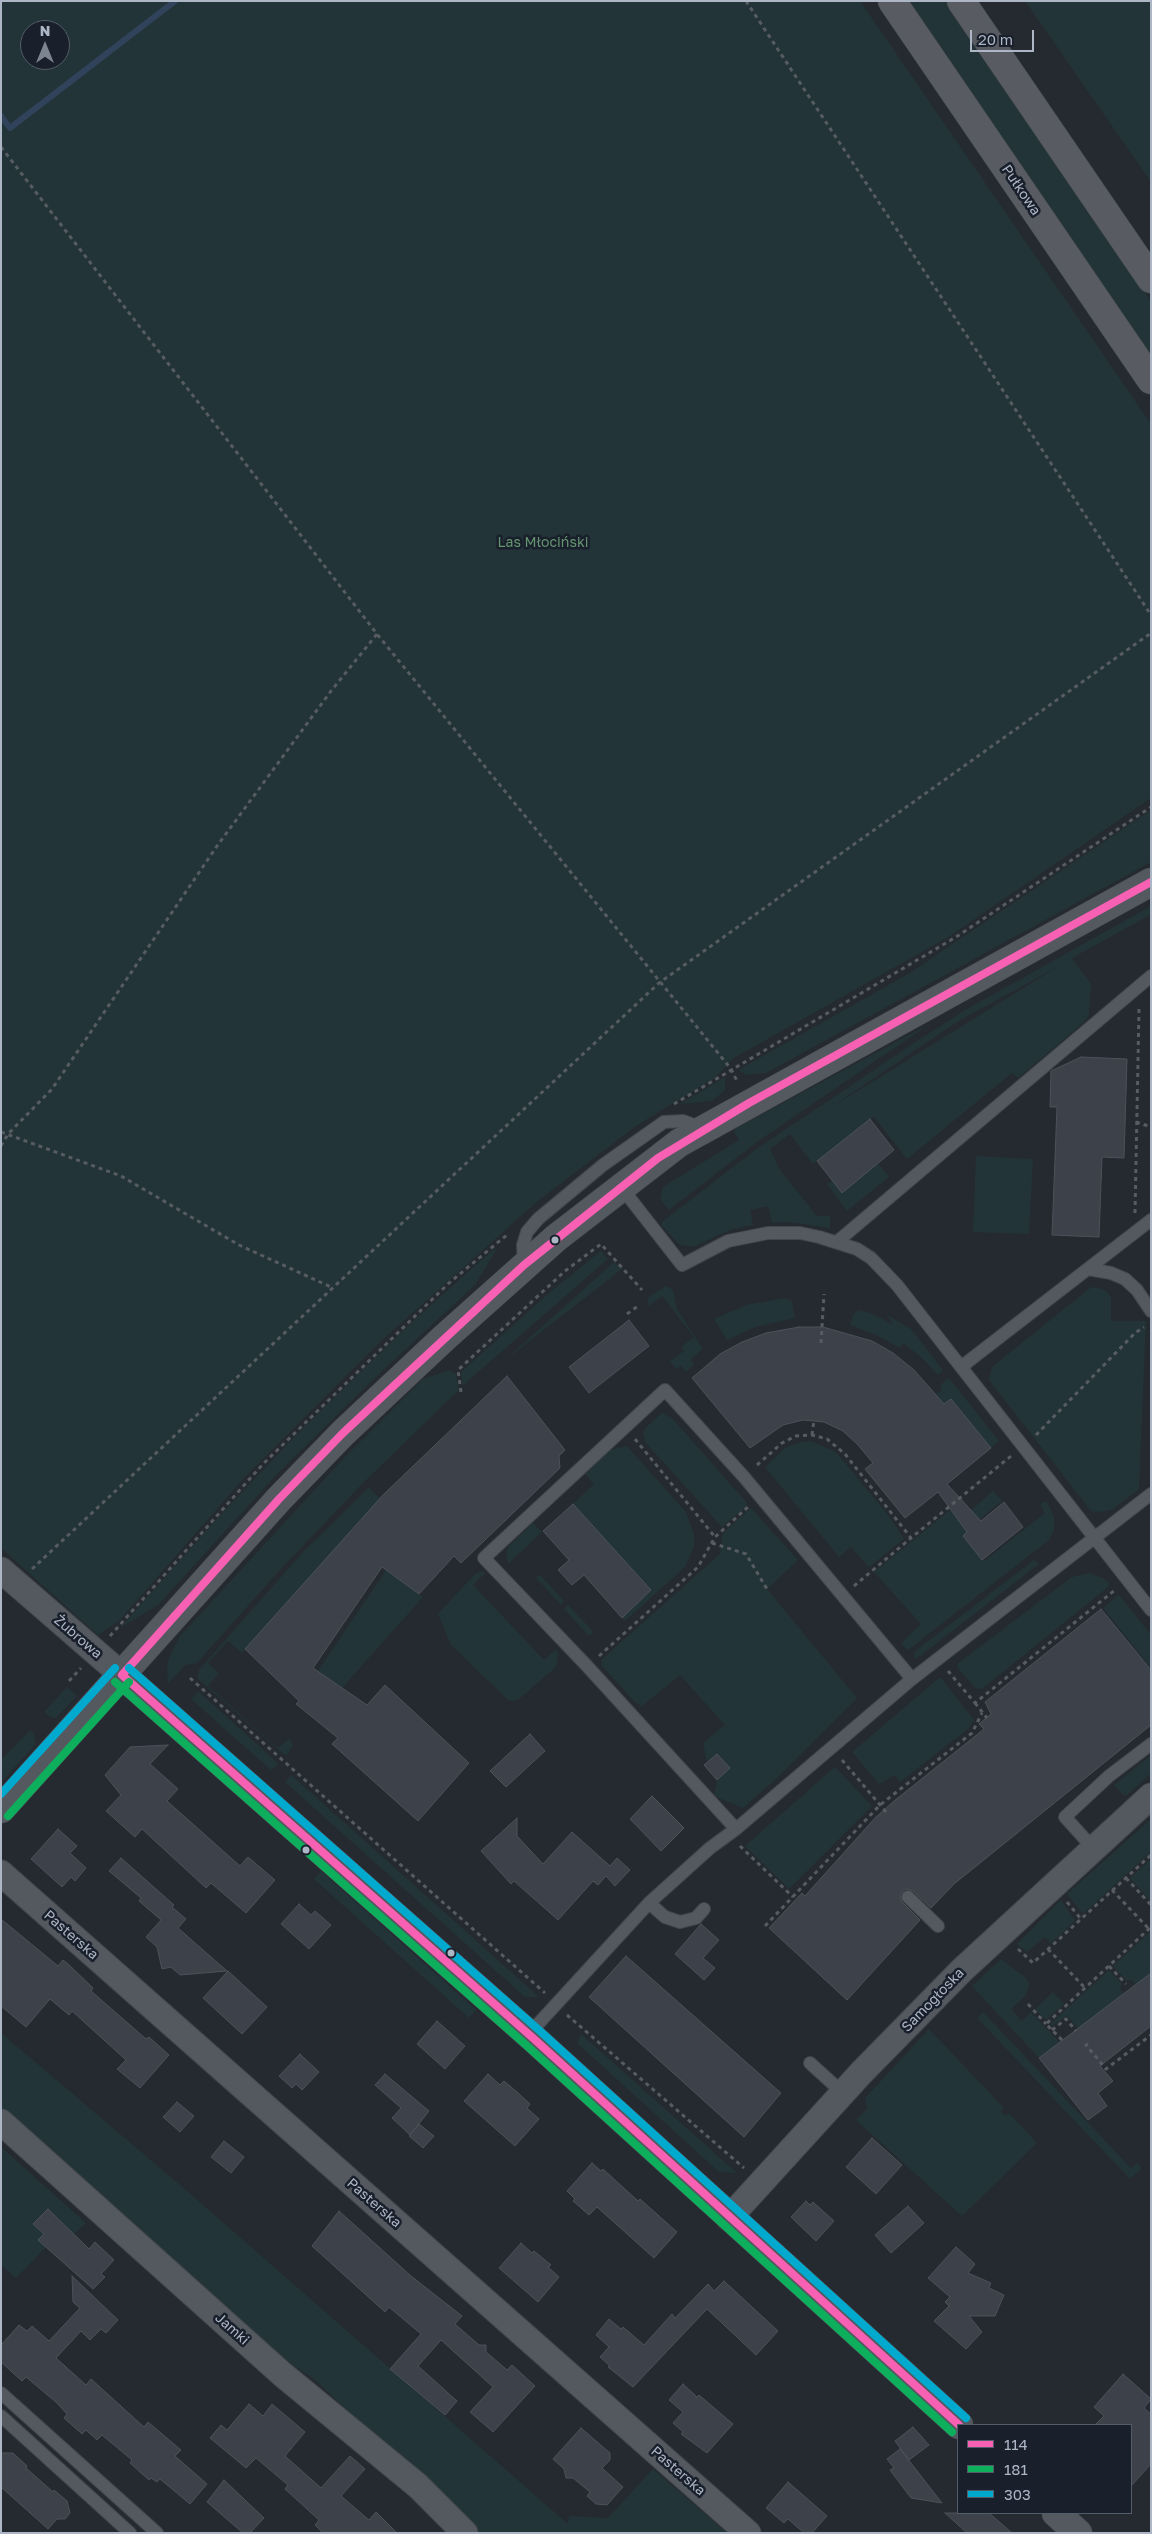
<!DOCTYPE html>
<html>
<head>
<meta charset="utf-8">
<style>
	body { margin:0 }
	#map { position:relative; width:1152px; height:2534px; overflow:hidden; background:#252a31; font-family:"Golos Text",sans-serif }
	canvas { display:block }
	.frame { position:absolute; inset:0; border:2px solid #adb6c5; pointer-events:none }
	.legend { position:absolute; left:957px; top:2424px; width:175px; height:90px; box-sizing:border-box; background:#19202c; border:1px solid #545c69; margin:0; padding:6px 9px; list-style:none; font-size:15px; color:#adb6c5 }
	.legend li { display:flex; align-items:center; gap:10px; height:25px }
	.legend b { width:25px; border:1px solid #545c69 }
	.north { position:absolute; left:20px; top:20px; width:50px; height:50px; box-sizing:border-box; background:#19202c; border:1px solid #545c69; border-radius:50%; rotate:0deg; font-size:14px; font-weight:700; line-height:20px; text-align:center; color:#adb6c5 }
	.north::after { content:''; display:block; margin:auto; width:18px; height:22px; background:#7d8591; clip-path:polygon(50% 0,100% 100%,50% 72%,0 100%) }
	.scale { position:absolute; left:970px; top:30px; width:64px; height:22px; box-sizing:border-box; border:2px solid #adb6c5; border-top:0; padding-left:6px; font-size:15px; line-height:18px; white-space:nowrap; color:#adb6c5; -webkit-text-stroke:4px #19202c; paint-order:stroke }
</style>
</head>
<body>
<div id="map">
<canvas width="1152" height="2534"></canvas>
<div class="frame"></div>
<ul class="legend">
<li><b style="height:6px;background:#f860b3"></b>114</li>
<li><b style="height:6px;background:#0daf5c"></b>181</li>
<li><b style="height:6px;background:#00a9ce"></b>303</li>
</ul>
<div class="north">N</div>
<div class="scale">20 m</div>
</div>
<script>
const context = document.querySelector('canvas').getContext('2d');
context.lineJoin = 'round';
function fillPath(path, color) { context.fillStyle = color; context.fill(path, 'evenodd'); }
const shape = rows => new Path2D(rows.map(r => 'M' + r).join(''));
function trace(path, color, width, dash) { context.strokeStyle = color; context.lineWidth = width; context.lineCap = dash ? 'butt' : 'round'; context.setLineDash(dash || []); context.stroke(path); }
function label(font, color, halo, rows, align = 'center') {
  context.font = font + ' "Golos Text",sans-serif'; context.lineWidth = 5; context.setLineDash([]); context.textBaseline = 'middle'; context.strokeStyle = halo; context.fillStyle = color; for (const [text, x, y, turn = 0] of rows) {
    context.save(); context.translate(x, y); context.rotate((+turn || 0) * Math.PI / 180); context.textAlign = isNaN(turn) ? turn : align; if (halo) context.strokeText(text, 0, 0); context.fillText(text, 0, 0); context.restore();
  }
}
const green = shape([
	[1,1,860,1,1151,424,1151,798,950,936,734,1058,716,1077,636,1126,539,1200,381,1341,245,1477,119,1621,98,1635,1,1548],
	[30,30,60,30,60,60,30,60],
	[907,1,945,1,1151,301,1151,358],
	[1025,1,1151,1,1151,182],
	[1151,810,1151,862,766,1073,747,1075,738,1070,908,974],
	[1151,906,1150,915,1072,958,1091,984,1089,1015,1083,1023,1018,1078,1012,1073,907,1159,874,1117,813,1164,790,1134,770,1149,780,1170,817,1216,830,1216,830,1228,790,1222,772,1223,768,1206,750,1210,753,1225,730,1230,693,1247,680,1245,662,1226,662,1222,755,1150,920,1039,967,1009],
	[1059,966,830,1108,957,1022],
	[931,1023,757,1142,669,1210,660,1199,663,1187,739,1140,733,1130],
	[725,1077,725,1090,712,1101,680,1104],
	[976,1156,1033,1159,1029,1234,973,1232],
	[878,1163,889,1177,847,1211,827,1184,832,1181,842,1192],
	[495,1248,496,1250,475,1285,381,1372,279,1472,158,1605,120,1628,223,1512,301,1430,413,1321],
	[601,1251,608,1259,462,1386,461,1372,550,1292],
	[614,1262,622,1269,504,1361],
	[666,1286,673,1290,677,1309,703,1349,691,1359,694,1364,686,1372,681,1366,676,1369,670,1361,684,1351,681,1347,694,1337,662,1296,649,1306,647,1302,649,1297],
	[1095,1287,1105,1290,1111,1297,1111,1321,1146,1321,1139,1489,1112,1510,1099,1512,1091,1511,989,1380,992,1367,1090,1288],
	[785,1298,792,1301,795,1318,755,1327,727,1340,714,1319,746,1305],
	[858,1310,874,1314,893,1325,887,1315,911,1329,943,1370,938,1375,920,1356,903,1343,900,1348,874,1334,850,1325,853,1315],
	[450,1370,456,1375,459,1390,363,1483,279,1571,197,1663,185,1665,168,1684,167,1666,169,1658,180,1636,344,1458,423,1379],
	[949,1378,999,1441,991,1448,951,1399,944,1404,936,1394,942,1390,940,1385],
	[662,1413,672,1418,747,1503,746,1507,722,1527,645,1442,643,1433,646,1427],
	[811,1441,836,1452,889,1516,904,1539,869,1567,851,1547,839,1557,765,1467,785,1448,800,1442],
	[627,1446,686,1512,694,1534,694,1547,685,1567,625,1621,622,1618,651,1590,573,1504,594,1484,585,1474,610,1450],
	[369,1487,408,1528,371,1508,242,1653,228,1641,208,1663,219,1673,208,1686,278,1748,290,1738,293,1746,286,1756,197,1678,199,1670,302,1553],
	[993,1491,1002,1501,980,1519,971,1510],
	[1046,1501,1054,1516,1054,1530,1049,1540,908,1650,901,1643,921,1624,874,1572,950,1510,968,1531,963,1536,984,1561,1045,1513,1040,1504],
	[751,1508,798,1560,767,1589,857,1698,776,1779,743,1808,714,1796,717,1780,730,1768,717,1754,707,1762,703,1743,725,1725,680,1675,642,1706,635,1702,602,1666,601,1660,720,1554,723,1533],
	[533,1523,542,1532,508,1564,506,1552,510,1545],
	[1034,1560,1039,1564,916,1659,914,1656,914,1652],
	[386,1570,423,1597,342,1688,318,1671],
	[483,1571,485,1573,473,1585,544,1660,556,1649,558,1654,556,1667,519,1699,514,1701,508,1700,451,1645,438,1614,476,1573],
	[1090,1573,1104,1579,1109,1583,1108,1587,982,1689,975,1688,958,1668,957,1664,1072,1577],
	[540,1575,564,1601,561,1605,537,1579,537,1576],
	[1117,1596,1120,1596,1151,1635,1151,1668,1103,1608],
	[568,1605,593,1631,591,1635,588,1635,564,1609],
	[939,1678,942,1679,974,1720,968,1729,900,1782,895,1775,879,1784,852,1752],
	[67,1687,77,1696,56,1718,49,1716,44,1712],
	[198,1691,279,1764,274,1768,271,1770,191,1699],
	[30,1730,34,1734,36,1744,1,1782,1,1760],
	[1151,1755,1151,1773,1127,1795,1123,1795,1114,1785],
	[835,1767,872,1806,789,1889,745,1846],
	[291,1775,346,1824,539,1997,525,1997,285,1782],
	[1151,1819,1151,1852,1084,1913,1081,1912,1067,1894],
	[1151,1859,1151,1867,1148,1869,1151,1873,1151,1901,1130,1878],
	[321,1871,476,2010,469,2018,314,1879],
	[1061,1900,1075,1921,1051,1943,1045,1937,1027,1952,1017,1944],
	[1151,1931,1151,1973,1136,1985,1132,1980,1126,1980,1113,1966],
	[1001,1959,1026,1978,1029,1984,1026,1995,1011,2009,1022,2021,1031,2012,1060,2043,1039,2058,972,1986],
	[1109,1970,1122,1984,1120,1989,1124,1994,1078,2029,1067,2016,1052,2026,1050,2024],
	[1053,1992,1064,2004,1046,2020,1035,2009],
	[983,2012,1131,2168,1137,2163,1142,2168,1130,2179,977,2018],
	[929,2029,1004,2108,1001,2112,1005,2116,1009,2113,1037,2143,962,2216,856,2120,867,2109,865,2098],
	[1,2033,179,2184,568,2524,569,2516,608,2518,653,2469,727,2533,478,2533,315,2380,269,2348,1,2109],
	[581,2034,737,2173,719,2172,577,2043],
	[1,2147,86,2223,73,2235,46,2247,16,2278,1,2265]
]);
const stream = shape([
	[1,116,10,128,175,1]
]);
const building = shape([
	[1081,1057,1127,1059,1124,1158,1102,1157,1099,1237,1052,1235,1057,1107,1050,1107,1051,1071,1081,1057],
	[870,1119,894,1150,842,1193,817,1161,870,1119],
	[629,1320,649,1346,589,1393,569,1367,629,1320],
	[799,1327,823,1327,872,1341,893,1353,914,1370,944,1404,951,1399,991,1448,947,1484,981,1521,1004,1502,1023,1527,982,1560,963,1536,967,1532,938,1492,905,1518,865,1469,873,1463,858,1445,843,1431,824,1422,803,1420,783,1425,750,1448,692,1378,720,1354,742,1342,766,1333,799,1327],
	[507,1376,565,1450,559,1456,560,1468,461,1563,454,1556,419,1594,382,1567,313,1668,367,1705,385,1685,469,1763,418,1821,332,1744,338,1738,296,1704,299,1701,245,1649,383,1495,507,1376],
	[573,1504,651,1590,622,1618,584,1575,572,1585,558,1570,569,1560,543,1531,573,1504],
	[1101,1609,1151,1670,1151,1725,954,1884,931,1908,913,1891,906,1889,903,1891,900,1896,902,1902,920,1920,847,2000,769,1928,802,1893,805,1896,875,1818,894,1801,984,1729,979,1724,991,1714,985,1702,1101,1609],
	[530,1734,545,1751,506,1787,490,1771,530,1734],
	[168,1745,150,1764,178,1789,167,1801,240,1866,248,1857,275,1880,246,1913,211,1883,206,1888,142,1829,135,1837,106,1811,121,1795,105,1775,130,1747,168,1745],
	[717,1754,730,1768,717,1780,704,1765,717,1754],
	[652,1796,684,1828,661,1851,630,1819,652,1796],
	[517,1818,517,1836,543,1864,572,1832,610,1866,617,1858,630,1870,615,1886,606,1876,598,1885,593,1881,558,1920,514,1881,511,1884,481,1851,517,1818],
	[58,1829,77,1846,70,1853,86,1868,75,1881,71,1877,62,1887,31,1859,58,1829],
	[121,1858,174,1905,172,1907,186,1919,178,1928,227,1971,180,1975,171,1967,162,1969,157,1947,146,1937,161,1920,139,1901,141,1898,109,1871,121,1858],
	[299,1904,311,1915,315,1911,331,1925,309,1949,281,1924,299,1904],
	[1,1919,58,1966,63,1960,68,1964,93,1988,91,1991,146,2039,149,2037,169,2055,140,2088,117,2069,126,2060,72,2011,69,2015,50,1999,26,2027,1,2006,1,1919],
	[701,1924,719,1940,703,1958,715,1968,704,1980,675,1954,701,1924],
	[626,1956,781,2093,744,2137,589,1997,626,1956],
	[228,1971,267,2007,242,2034,203,1998,228,1971],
	[1151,1973,1151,2026,1100,2066,1113,2081,1098,2093,1107,2106,1088,2120,1039,2058,1151,1973],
	[437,2021,465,2046,445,2069,417,2044,437,2021],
	[300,2054,319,2072,302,2090,296,2084,292,2088,279,2076,300,2054],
	[385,2074,429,2111,410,2135,392,2118,401,2108,375,2085,385,2074],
	[488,2074,500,2085,504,2081,517,2092,530,2104,527,2108,539,2119,515,2146,464,2101,488,2074],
	[177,2102,194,2116,180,2132,163,2117,177,2102],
	[419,2124,434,2136,423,2148,409,2136,419,2124],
	[872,2138,902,2165,876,2194,846,2167,872,2138],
	[224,2141,244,2157,231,2173,211,2157,224,2141],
	[592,2163,601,2171,603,2169,638,2201,640,2199,677,2232,654,2258,597,2207,589,2215,573,2201,575,2199,567,2191,592,2163],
	[806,2201,810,2205,813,2202,834,2221,816,2241,791,2217,806,2201],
	[908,2206,924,2223,891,2253,875,2235,908,2206],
	[48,2209,89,2249,95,2242,114,2260,101,2274,105,2277,93,2289,38,2240,44,2234,33,2224,48,2209],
	[339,2211,411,2276,462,2316,455,2324,479,2345,486,2345,486,2352,507,2370,512,2365,535,2386,493,2432,470,2412,493,2387,441,2340,418,2366,457,2401,445,2415,390,2369,421,2334,389,2307,385,2312,312,2246,339,2211],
	[521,2243,532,2253,534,2251,551,2265,548,2267,559,2277,538,2302,499,2268,521,2243],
	[956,2247,975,2264,968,2273,991,2283,989,2288,1004,2295,995,2316,969,2316,982,2332,966,2349,934,2321,949,2306,945,2302,950,2297,928,2278,956,2247],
	[72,2276,118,2320,106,2333,101,2329,90,2340,81,2331,56,2358,86,2385,91,2379,144,2427,148,2422,181,2450,175,2456,207,2484,190,2504,160,2479,157,2482,151,2478,149,2480,130,2463,132,2460,102,2435,97,2440,86,2430,82,2434,64,2418,67,2414,57,2403,26,2377,22,2381,1,2362,1,2345,19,2325,27,2331,32,2326,49,2341,80,2308,73,2302,72,2276],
	[724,2281,778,2331,756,2355,707,2309,633,2387,608,2367,610,2366,600,2357,609,2347,596,2335,609,2319,621,2329,623,2327,644,2345,672,2314,675,2318,708,2284,714,2291,724,2281],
	[1123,2374,1151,2399,1144,2408,1151,2414,1151,2464,1131,2486,1131,2425,1095,2425,1104,2416,1094,2407,1123,2374],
	[683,2384,697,2397,699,2395,733,2424,707,2453,681,2434,683,2432,673,2423,683,2412,669,2400,683,2384],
	[249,2404,263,2416,272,2404,305,2432,285,2456,321,2488,350,2456,365,2469,341,2496,369,2520,376,2512,397,2533,323,2533,315,2525,319,2520,285,2489,288,2485,256,2458,246,2468,210,2438,221,2425,227,2430,249,2404],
	[913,2427,929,2445,909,2460,895,2441,913,2427],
	[581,2428,610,2453,610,2460,602,2468,623,2487,607,2505,596,2504,587,2496,590,2492,573,2478,566,2478,564,2469,553,2459,581,2428],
	[900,2449,942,2503,911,2498,890,2470,894,2468,887,2459,900,2449],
	[1,2453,13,2453,27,2466,26,2468,53,2492,54,2490,67,2501,70,2513,65,2519,57,2519,48,2529,1,2487,1,2453],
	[224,2480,264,2518,250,2533,243,2533,207,2502,224,2480],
	[788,2482,827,2516,812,2533,804,2533,788,2519,784,2523,766,2508,788,2482],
	[945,2513,989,2513,1012,2533,967,2533,945,2513]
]);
const path = shape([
	[746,1,1151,615],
	[1,147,377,634,705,1037,731,1069,738,1083],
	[674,1104,956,937,1151,807],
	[1136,1122,1151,1127],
	[1,1132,121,1176,239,1245,331,1287],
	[1,1146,8,1134,52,1089,217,846,331,691,377,634],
	[1135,1213,1139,1009],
	[627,1314,638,1306],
	[821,1343,824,1294],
	[461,1392,458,1370,565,1271,601,1244,642,1290],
	[812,1435,814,1420],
	[1036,1435,1135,1333,1144,1327],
	[635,1439,715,1537],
	[757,1465,782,1443,796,1436,812,1435,827,1439,845,1454,911,1538,1011,1456],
	[712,1543,746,1554,767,1589],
	[32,1569,659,983,1151,633],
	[854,1586,911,1538],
	[110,1636,263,1464,449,1283,508,1234],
	[599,1656,698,1567,715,1537,749,1506],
	[948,1671,975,1703,1115,1590],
	[190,1678,545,1993],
	[69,1681,81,1668],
	[975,1703,987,1718],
	[842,1760,886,1812],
	[740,1846,793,1897],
	[1126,1878,1151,1905],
	[1112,1890,1149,1929],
	[1067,1902,1081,1919],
	[765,1926,880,1805,972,1733,982,1713],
	[1018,1949,1033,1963,1151,1855],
	[1048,1949,1085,1988],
	[1109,1966,1126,1984],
	[1028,2004,1046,2024],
	[567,2015,744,2168],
	[1052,2030,1066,2019,1076,2031],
	[1062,2040,1046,2024,1151,1927],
	[1088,2044,1086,2045,1106,2069,1151,2035]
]);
const service = shape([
	[621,1187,682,1265,728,1241,768,1233,800,1233,819,1237,857,1249,871,1258,897,1285,1151,1610],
	[838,1241,1151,976],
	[524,1265,523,1245,527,1232,538,1219,603,1165,664,1122,683,1121,702,1128],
	[1088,1269,1111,1273,1125,1279,1137,1290,1151,1311],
	[961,1367,1151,1220],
	[736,1829,587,1666,484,1558,665,1390,744,1477,912,1679],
	[1093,1848,1065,1817,1109,1776,1151,1744],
	[908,1897,938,1926],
	[649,1903,665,1917,680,1922,696,1918,704,1909],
	[533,2038,538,2024,649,1903,710,1848,736,1829,912,1679,1151,1494],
	[810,2063,844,2094],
	[1,2393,157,2533],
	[1,2416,130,2533]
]);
const minor = shape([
	[1,1570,122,1675],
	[1,1873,748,2533],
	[1,2122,282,2374,418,2486,465,2533],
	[729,2218,861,2073,962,1970,1151,1796]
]);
const tertiary = shape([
	[122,1675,533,2038,959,2425],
	[1,1809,279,1499,343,1433,444,1338,556,1238,679,1143,1151,882],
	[1056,2513,1078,2533]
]);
const trunk = shape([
	[892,1,1151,380],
	[961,1,1151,279]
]);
const bus1 = shape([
	[122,1675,279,1499,343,1433,524,1265,658,1158,749,1103,1151,882],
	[122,1675,533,2038,959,2425]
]);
const bus2 = shape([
	[115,1682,526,2045,952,2432],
	[8,1816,129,1682]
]);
const bus3 = shape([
	[129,1668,540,2031,966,2418],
	[1,1794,115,1668]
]);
const markers = [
	[555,1240,4.5,"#adb6c5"],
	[306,1850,4.5,"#adb6c5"],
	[451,1953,4.5,"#adb6c5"]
];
const streetNames = [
	["Pułkowa",1021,190,56],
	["Żubrowa",78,1637,41],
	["Pasterska",71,1935,41],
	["Samogłoska",933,2000,-46],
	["Pasterska",374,2203,41],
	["Jamki",232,2329,42],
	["Pasterska",678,2471,41]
];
const parkNames = [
	["Las Młociński",543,543]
];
fillPath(green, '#223437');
trace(stream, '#31425b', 6);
fillPath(building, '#3d424a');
trace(building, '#4c515a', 1);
trace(service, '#42464c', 14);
trace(minor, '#42464c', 27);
trace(tertiary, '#42464c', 29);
trace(trunk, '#41464e', 29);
trace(path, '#575c63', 3, [4, 4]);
trace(service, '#545960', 12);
trace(minor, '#545960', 25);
trace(tertiary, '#545960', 28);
trace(trunk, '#585c62', 28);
trace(bus1, '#f860b3', 8);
trace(bus2, '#0daf5c', 8);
trace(bus3, '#00a9ce', 8);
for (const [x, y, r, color] of markers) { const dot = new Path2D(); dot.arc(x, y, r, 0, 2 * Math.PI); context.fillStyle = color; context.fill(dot); trace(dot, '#19202c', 2); }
label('14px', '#adb6c5', '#19202c', streetNames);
label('14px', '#649570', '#19202c', parkNames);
</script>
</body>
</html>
